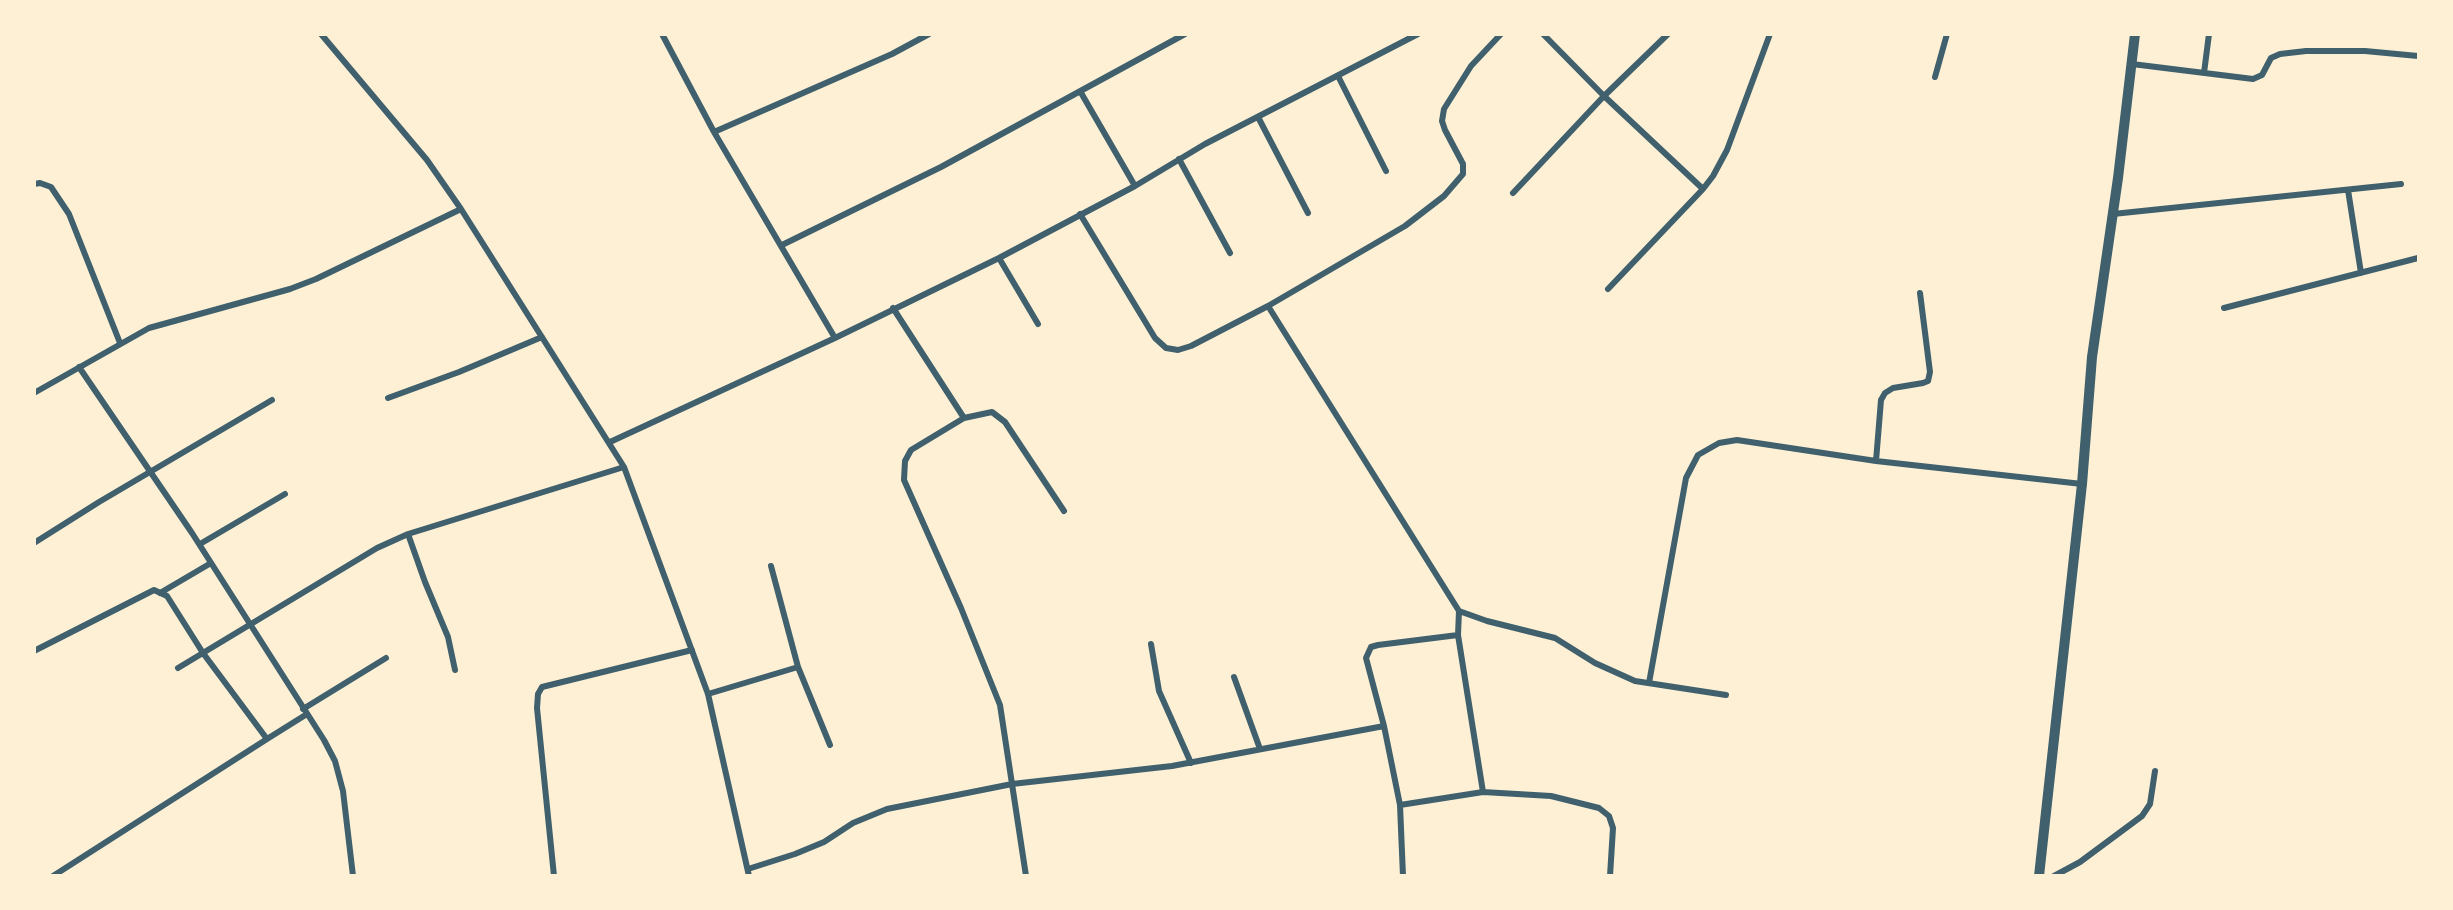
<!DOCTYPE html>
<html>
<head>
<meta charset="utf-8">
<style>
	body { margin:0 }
	#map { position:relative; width:2453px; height:910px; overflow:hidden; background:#fdf0d5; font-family:"Sofia Sans Condensed",sans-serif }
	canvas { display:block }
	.frame { position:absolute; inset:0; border:36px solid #fdf0d5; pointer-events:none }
</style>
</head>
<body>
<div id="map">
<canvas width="2453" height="910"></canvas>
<div class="frame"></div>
</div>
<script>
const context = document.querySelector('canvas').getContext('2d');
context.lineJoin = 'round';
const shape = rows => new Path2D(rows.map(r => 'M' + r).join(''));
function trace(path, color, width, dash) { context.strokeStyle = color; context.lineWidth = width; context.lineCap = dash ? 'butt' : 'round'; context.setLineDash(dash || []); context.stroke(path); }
const minor = shape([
	[321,34,427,160,461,209,624,467,708,694,749,876],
	[662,34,714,132,835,338],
	[1543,34,1604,96,1703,189],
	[2132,64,2253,79,2262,75,2271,58,2280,54,2306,51,2365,51,2418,56],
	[2204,73,2209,34],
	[1338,76,1386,171],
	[1935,77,1947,34],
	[1080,91,1135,186],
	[1258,117,1308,213],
	[714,132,892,54,929,34],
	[1179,159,1230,253],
	[34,184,40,183,51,187,69,214,120,343],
	[2348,190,2361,273],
	[1513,193,1604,96,1668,34],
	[1080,214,1155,338,1166,348,1178,350,1191,346,1268,306,1405,226,1444,196,1463,174,1463,164,1445,130,1442,121,1444,109,1471,66,1501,34],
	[2113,214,2401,184],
	[782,245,941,167,1185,34],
	[999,258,1038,324],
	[1608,289,1703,189,1713,176,1727,150,1770,34],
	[1920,293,1930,372,1928,381,1923,383,1893,388,1885,393,1881,400,1876,461,2082,484],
	[1268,306,1459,611,1458,635,1483,792],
	[893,308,964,418],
	[2224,308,2418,258],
	[79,367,192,533,324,740,335,761,343,791,353,876],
	[34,393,149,328,290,289,316,279,461,209],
	[388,398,459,372,542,337],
	[610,442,835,338,999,258,1135,186,1205,144,1418,34],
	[408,534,425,582,448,637,455,670],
	[34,543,99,502,272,400],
	[200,544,285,494],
	[771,566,798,667,830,745],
	[160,593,211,563],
	[1459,611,1487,621,1555,638,1595,663,1635,681,1726,695],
	[1151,644,1159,691,1191,763],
	[34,651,154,590,167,596,203,653,267,739,307,714],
	[178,668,377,548,408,534,624,467],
	[1234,677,1260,749],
	[1649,683,1686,478,1698,455,1719,443,1737,440,1876,461],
	[708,694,798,667],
	[303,709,386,658],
	[1400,805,1483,792,1551,796,1599,808,1609,816,1613,828,1610,876],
	[748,869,795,854,824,842,853,823,887,809,1012,784,1172,766,1384,726],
	[53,876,267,739],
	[554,876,537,708,538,694,542,687,692,650],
	[1026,876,1000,705,961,608,904,480,905,461,911,450,964,418,992,412,1005,422,1064,511],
	[1403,876,1400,805,1384,726,1366,658,1371,647,1378,645,1458,635],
	[2054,876,2080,862,2142,816,2150,804,2155,771]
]);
const tertiary = shape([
	[2039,876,2082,484,2092,357,2118,178,2135,34]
]);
trace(minor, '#3f606c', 6);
trace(tertiary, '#3f606c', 10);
</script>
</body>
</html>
